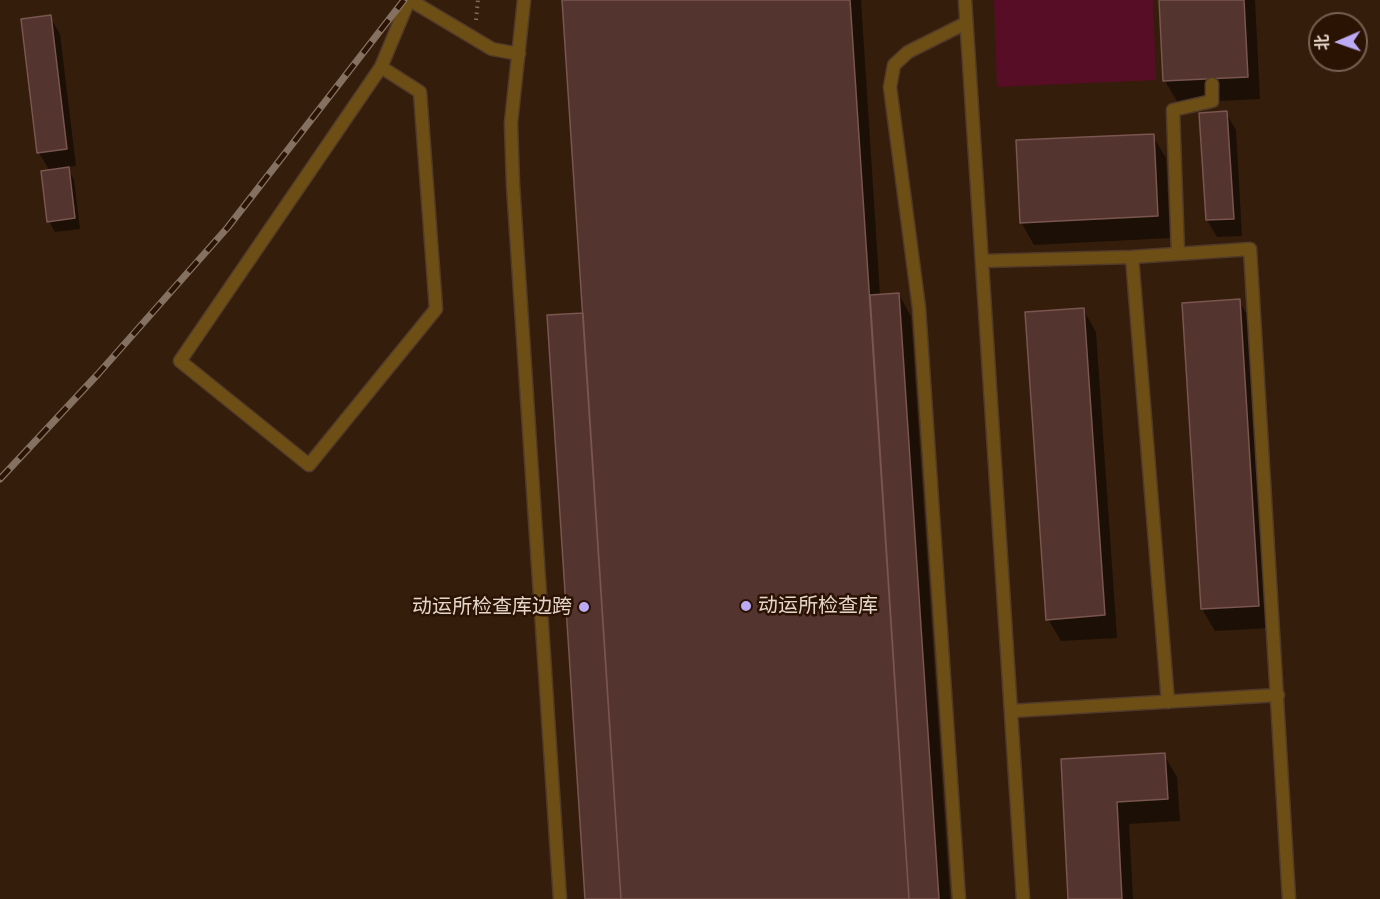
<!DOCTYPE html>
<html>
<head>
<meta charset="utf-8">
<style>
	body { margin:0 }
	#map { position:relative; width:1380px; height:899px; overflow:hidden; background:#351d0b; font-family:"Open Sans","Noto Sans SC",sans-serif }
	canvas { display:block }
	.north { position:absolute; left:1308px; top:12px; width:60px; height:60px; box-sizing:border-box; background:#2b1303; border:2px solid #756052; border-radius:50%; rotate:268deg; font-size:16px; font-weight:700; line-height:24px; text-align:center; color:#e5d4c9 }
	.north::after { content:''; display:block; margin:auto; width:21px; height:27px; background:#bcaaf5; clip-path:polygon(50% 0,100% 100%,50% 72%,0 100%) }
</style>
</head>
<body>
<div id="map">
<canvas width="1380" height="899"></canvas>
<div class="north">北</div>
</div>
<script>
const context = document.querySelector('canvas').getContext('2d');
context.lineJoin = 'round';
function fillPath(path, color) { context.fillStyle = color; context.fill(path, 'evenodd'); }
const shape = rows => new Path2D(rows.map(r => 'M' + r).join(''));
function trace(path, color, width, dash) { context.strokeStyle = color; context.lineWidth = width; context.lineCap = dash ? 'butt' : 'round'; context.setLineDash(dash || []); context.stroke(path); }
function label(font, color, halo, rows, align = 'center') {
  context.font = font + ' "Open Sans","Noto Sans SC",sans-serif'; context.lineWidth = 5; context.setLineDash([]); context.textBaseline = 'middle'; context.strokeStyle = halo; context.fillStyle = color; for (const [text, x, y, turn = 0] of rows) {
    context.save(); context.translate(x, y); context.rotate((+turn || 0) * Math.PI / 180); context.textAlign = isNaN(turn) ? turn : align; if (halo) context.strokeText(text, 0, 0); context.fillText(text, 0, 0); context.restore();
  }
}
const green = shape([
	[994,0,1153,0,1156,80,997,87]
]);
const shadow = shape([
	[564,0,861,0,880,295,899,294,911,317,950,899,587,899,584,314],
	[1161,0,1255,0,1260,99,1178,103,1165,81],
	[50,17,60,34,76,166,67,167,74,180,80,229,55,232,49,221,50,171,39,153],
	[1226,113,1236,130,1242,236,1217,237,1207,220],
	[1153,136,1166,158,1170,238,1034,245,1021,222],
	[1239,301,1252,323,1271,628,1215,631,1202,609],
	[1083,309,1096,332,1117,638,1061,641,1048,619],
	[1164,755,1177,777,1180,821,1129,824,1133,899,1070,899,1062,760]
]);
const building = shape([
	[562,0,850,0,909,899,621,899,562,0],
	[1159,0,1244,0,1248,77,1163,81,1159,0],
	[51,15,67,149,37,153,21,19,51,15],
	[1227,111,1234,219,1206,220,1199,113,1227,111],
	[1154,134,1158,216,1020,223,1016,140,1154,134],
	[69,167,75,218,47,222,41,171,69,167],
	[899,293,939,899,909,899,870,295,899,293],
	[1240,299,1259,606,1201,609,1182,303,1240,299],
	[1084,308,1105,615,1046,620,1025,312,1084,308],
	[583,313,621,899,585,899,547,315,583,313],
	[1165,753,1168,799,1117,802,1122,899,1068,899,1061,759,1165,753]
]);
const path = shape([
	[476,20,478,0]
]);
const service = shape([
	[410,0,492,49,519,54],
	[524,0,511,123,513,185,560,899],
	[965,0,1023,899],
	[381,67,420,92,436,309,309,465,180,361,381,67,409,0],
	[1178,254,1173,110,1212,101,1212,84],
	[1132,257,1168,702],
	[982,261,1132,257,1250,249,1289,899],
	[1011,711,1278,695],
	[959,899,919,308,890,87,894,65,908,52,966,23]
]);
const rail = shape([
	[0,479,98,374,228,227,404,0]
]);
const markers = [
	[746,606,6,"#bcaaf5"],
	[584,607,6,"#bcaaf5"]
];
const poiNames = [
	["动运所检查库",758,606],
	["动运所检查库边跨",572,607,"right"]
];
fillPath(green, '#570d26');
fillPath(shadow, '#0007');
fillPath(building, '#54342e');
trace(building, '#79564f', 1.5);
trace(service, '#513a29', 15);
trace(path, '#806b5c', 4, [1.5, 4.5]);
trace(service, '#6d4f16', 12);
trace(rail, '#857162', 7);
trace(rail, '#2b1303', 4.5, [14]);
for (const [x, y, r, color] of markers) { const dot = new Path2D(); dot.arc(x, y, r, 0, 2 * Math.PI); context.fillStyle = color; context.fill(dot); trace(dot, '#2b1303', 2); }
label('20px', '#e5d4c9', '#2b1303', poiNames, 'left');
</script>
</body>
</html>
